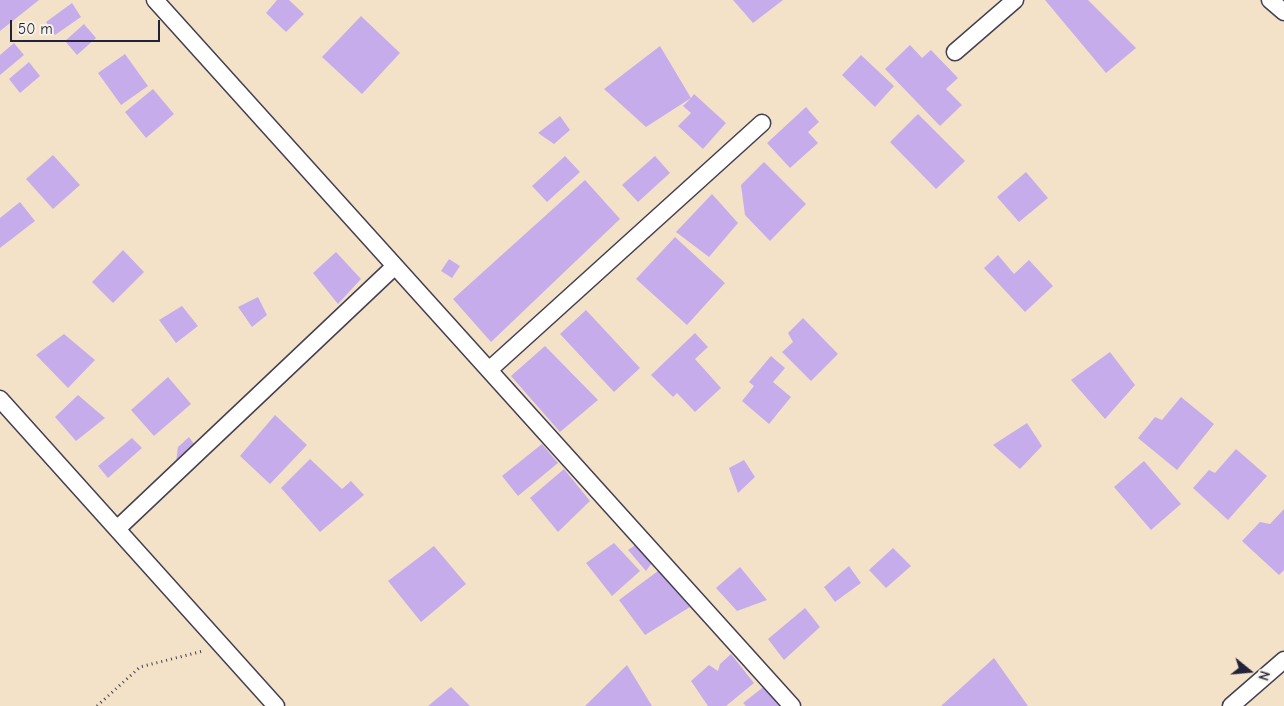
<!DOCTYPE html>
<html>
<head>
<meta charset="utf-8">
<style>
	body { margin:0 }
	#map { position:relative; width:1284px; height:706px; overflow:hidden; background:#f4e2c8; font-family:"Comic Neue",sans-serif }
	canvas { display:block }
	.north { position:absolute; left:1224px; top:646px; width:50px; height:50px; -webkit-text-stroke:4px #f7f3e8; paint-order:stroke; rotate:107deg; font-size:14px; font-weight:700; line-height:20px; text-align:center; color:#22223b }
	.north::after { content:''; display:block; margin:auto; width:18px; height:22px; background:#22223b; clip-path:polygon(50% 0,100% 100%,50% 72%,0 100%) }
	.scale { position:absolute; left:10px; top:20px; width:150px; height:22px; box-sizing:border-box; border:2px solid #22223b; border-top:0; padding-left:6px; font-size:15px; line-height:18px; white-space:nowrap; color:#22223b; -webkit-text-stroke:4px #f7f3e8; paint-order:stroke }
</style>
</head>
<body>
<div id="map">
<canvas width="1284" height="706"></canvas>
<div class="north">N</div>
<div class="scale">50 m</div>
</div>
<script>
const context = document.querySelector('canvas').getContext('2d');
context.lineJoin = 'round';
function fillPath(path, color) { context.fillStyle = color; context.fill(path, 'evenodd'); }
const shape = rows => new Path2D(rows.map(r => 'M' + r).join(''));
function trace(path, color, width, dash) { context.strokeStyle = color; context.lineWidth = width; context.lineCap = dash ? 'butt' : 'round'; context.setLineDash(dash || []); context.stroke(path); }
const building = shape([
	[0,0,39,0,0,31],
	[277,0,289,0,304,14,286,32,266,13],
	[733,0,783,0,753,23],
	[1045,0,1088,0,1136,48,1106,73],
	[72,3,81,17,55,35,46,22],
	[361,16,400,53,362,94,322,57],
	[84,24,96,38,77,55,65,41],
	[14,43,24,55,0,75,0,55],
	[910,45,922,58,931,50,958,78,946,89,962,105,940,126,885,69],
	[660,46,691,98,694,94,726,123,703,149,678,126,691,113,683,106,691,98,646,127,604,89],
	[125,54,148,86,121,105,98,73],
	[861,55,894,86,875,107,842,75],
	[29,62,40,76,20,93,9,79],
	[153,89,174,114,146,138,125,112],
	[806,107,819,122,808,132,818,143,790,168,767,143],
	[918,114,965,161,936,189,890,142],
	[560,116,570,130,554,144,538,133],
	[53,155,80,185,53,209,26,179],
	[565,156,580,172,547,202,532,186],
	[655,156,670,173,638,202,622,185],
	[764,162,806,204,770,241,745,215,741,185],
	[1026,172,1048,198,1019,222,997,197],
	[585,180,620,219,491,342,453,299],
	[712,194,738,223,709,257,676,232],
	[20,202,35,221,0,248,0,218],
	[675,237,725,283,687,325,636,279],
	[123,250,144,272,113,303,92,282],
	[336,252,361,279,338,304,313,273],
	[998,255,1014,274,1029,260,1053,286,1025,312,984,268],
	[449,259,460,266,452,278,441,271],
	[258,297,267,315,252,327,238,307],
	[182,306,198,326,176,343,159,320],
	[586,310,640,368,614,392,560,334],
	[803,318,838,354,811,381,782,352,793,342,788,333],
	[695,333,708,347,695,359,721,388,695,412,677,393,673,397,651,375],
	[64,334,95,360,68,388,36,355],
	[545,346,598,400,560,432,511,376],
	[1110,352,1135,385,1105,419,1071,380],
	[771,356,785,368,773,382,791,397,769,424,742,401,754,386,749,382],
	[168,377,191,404,154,436,131,410],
	[78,395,105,418,76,441,55,417],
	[1181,397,1214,424,1177,470,1138,438,1155,417,1162,420],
	[275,415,307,445,270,484,240,456],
	[1027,423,1042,446,1020,469,993,445],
	[189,437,194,444,176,462,178,447],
	[132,438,142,448,108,478,98,466],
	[542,444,558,463,518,496,502,476],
	[1236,449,1267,476,1228,520,1193,488,1209,470,1215,473],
	[310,459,342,489,351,481,364,495,320,532,281,488],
	[744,460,755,477,738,493,729,468],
	[1144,461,1181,504,1151,530,1114,487],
	[564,469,590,501,558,532,530,498],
	[1284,509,1284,570,1279,575,1242,541,1260,522,1270,524],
	[614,543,640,571,612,596,586,563],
	[637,544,654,560,646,571,628,550],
	[434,546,466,584,421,622,388,581],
	[893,548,911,566,886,588,869,570],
	[849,566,861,583,835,602,824,587],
	[740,567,767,600,737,611,716,588],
	[658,571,690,607,645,635,619,600],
	[805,608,820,627,784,660,768,639],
	[731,654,754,683,726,706,708,706,691,681,709,665,718,671,720,664],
	[994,658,1028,706,941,706],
	[627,665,652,706,585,706],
	[766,685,782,706,746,706,743,703],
	[451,687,470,706,428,706]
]);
const path = shape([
	[97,706,140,667,203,651]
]);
const minor = shape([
	[155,0,792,706],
	[1270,0,1284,12],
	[955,52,1015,0],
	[489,370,762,123],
	[0,399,276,706],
	[117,529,395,266],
	[1231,706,1284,660]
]);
fillPath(building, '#c7aceb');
trace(minor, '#423f50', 19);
trace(path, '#423f50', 3, [1, 4]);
trace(minor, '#fff', 16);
</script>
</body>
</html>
